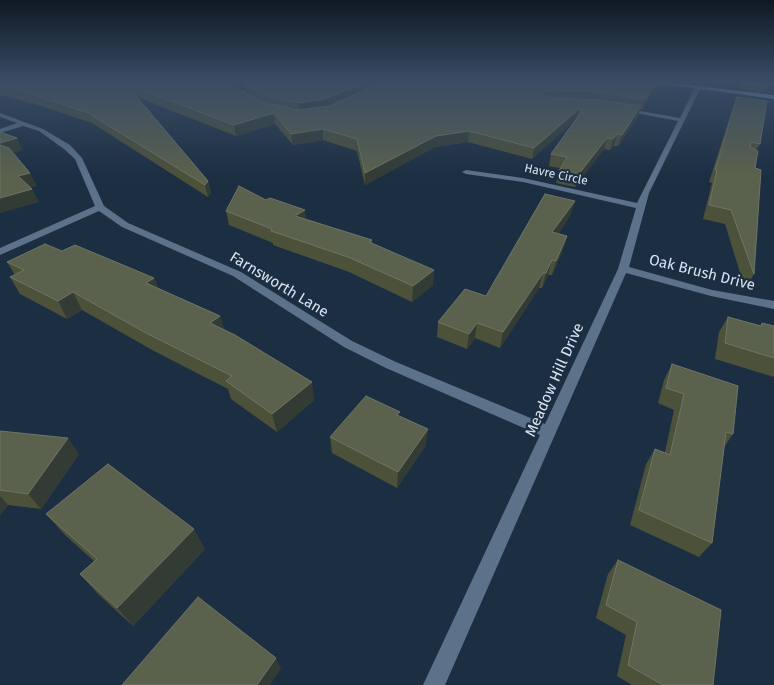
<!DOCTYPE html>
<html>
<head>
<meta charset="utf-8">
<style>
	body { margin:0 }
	canvas { display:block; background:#1c2e42 }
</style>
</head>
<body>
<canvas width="774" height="685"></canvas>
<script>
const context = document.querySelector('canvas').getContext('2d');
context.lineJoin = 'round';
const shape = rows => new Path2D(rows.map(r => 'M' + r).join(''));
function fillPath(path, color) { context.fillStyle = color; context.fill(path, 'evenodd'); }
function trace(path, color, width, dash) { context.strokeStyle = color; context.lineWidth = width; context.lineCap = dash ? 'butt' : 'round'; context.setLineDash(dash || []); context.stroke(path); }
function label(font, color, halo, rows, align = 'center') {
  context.font = font + ' "Fira Sans",sans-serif'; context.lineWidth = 4.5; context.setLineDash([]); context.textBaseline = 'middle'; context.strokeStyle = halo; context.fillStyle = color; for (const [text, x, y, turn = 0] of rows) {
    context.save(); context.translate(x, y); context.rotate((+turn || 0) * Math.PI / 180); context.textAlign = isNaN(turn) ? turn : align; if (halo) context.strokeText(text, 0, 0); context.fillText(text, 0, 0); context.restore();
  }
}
const minor = shape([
	[267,82,274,82,238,95,233,94,267,82],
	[698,85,701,87,649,193,629,267,712,290,774,301,774,309,711,296,626,273,445,685,423,685,540,435,386,368,344,347,233,276,122,227,99,211,0,255,0,248,95,206,75,159,64,149,39,131,23,126,0,133,0,129,17,123,0,117,0,113,43,129,70,145,82,158,104,206,128,223,241,272,352,341,396,362,545,424,618,269,636,208,523,182,466,174,462,172,466,170,523,178,637,203,678,121,620,110,623,108,680,118,695,87,698,85]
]);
const major = shape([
	[651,82,663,82,774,95,774,99,651,82]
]);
const wall = shape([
	[0,82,559,82,566,87,657,85,642,110,640,109,638,116,618,146,614,146,610,150,604,149,575,187,556,183,559,171,560,168,549,166,551,154,575,120,532,159,468,142,435,147,365,185,357,151,323,140,293,145,275,124,236,136,137,97,208,181,211,193,208,197,92,123,38,105,0,95],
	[245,87,246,94,237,90],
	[740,82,774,82,764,92,738,89],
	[737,97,760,144,756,150,755,168,754,274,745,289,725,224,703,219,712,183,709,182,733,107],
	[226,211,306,219,372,240,372,244,433,285,412,302,349,272,273,245,273,243,229,225],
	[571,214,558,234,563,250,552,275,548,275,542,288,539,288,500,348,475,338,467,349,437,337,438,322,486,296],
	[62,251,154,278,158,288,220,316,224,330,314,400,277,432,231,399,228,389,154,351,82,310,67,319,20,294,10,277,15,275,7,262],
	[728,317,760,326,762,323,774,326,774,377,715,359,719,332],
	[672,364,733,434,724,447,712,543,699,557,630,525,646,464,655,449,665,452,674,410,658,403,664,380],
	[0,431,79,454,41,509,8,505,0,515],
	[330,437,426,445,397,488,332,453],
	[46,514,205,549,133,626,98,594,80,574,94,561,65,535],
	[618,560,713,685,632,685,617,676,626,635,596,618,608,574]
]);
const shadedWall = shape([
	[234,82,262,82,244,85,245,87,236,90],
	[367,82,388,82,325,109,300,113,299,103],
	[656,82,658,82,657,85,642,110,645,100],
	[774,84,774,89,764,92,766,87],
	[548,90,546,100,543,94],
	[641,106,638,116,618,146,622,135],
	[579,109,577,119,532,159,534,148],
	[274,113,275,124,236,136,234,125],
	[323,129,323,140,293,145,291,134],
	[469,131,468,142,435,147,365,185,365,173,436,136],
	[617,134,614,146,610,150,613,139],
	[17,138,23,150,4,156,0,148,0,143],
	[607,138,604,149,575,187,578,175],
	[30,173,37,186,25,189,18,176],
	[208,181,211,193,208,197,205,185],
	[32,189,39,202,0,213,0,198],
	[575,201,571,214,549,247,552,232],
	[305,210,307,224,295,216],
	[567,236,563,250,552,275,556,261],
	[552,260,548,275,542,288,546,273],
	[434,270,433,285,412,302,413,286],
	[543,273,539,288,500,348,503,332],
	[154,278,160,295,146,283],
	[73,292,82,310,67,319,58,301],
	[220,316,226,334,210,323],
	[477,323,475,338,467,349,469,334],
	[312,382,314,400,277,432,272,414],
	[428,429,426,445,397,488,398,472],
	[68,438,79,454,41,509,28,494],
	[0,496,8,505,0,515],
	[194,529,205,549,133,626,117,608],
	[276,658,281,669,270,685,257,685]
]);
const building = shape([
	[0,82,215,82,222,83,266,103,298,110,329,106,383,82,559,82,566,87,573,82,656,82,645,100,599,92,548,90,543,94,548,98,598,100,641,106,622,135,617,134,613,139,607,138,578,175,559,171,567,157,551,154,582,111,579,109,534,148,469,131,436,136,365,173,357,139,323,129,291,134,274,113,234,125,126,84,208,181,205,185,88,113,34,95,0,86,0,82],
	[253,82,367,82,325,99,299,103,271,97,244,85,253,82],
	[741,82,774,82,774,84,766,87,740,84,741,82],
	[737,97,767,101,760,144,751,142,750,147,758,151,755,168,761,170,754,274,731,210,709,205,717,170,715,170,737,97],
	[0,132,17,138,0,143,0,132],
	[0,145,9,148,30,173,18,176,32,189,0,198,0,145],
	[239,186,266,200,270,198,305,210,295,216,372,240,369,242,434,270,413,286,348,257,271,231,272,229,226,211,239,186],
	[545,194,575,201,552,232,567,236,556,261,552,260,546,273,543,273,503,332,477,323,469,334,438,322,465,289,486,296,545,194],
	[45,244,62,251,75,245,154,278,146,283,220,316,210,323,235,335,312,382,272,414,226,381,232,376,146,333,73,292,58,301,10,277,24,270,7,262,45,244],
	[728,317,761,326,762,323,774,326,774,358,725,343,728,317],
	[672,364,738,386,733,434,726,432,712,543,639,510,655,449,670,455,684,394,666,388,672,364],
	[366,396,400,412,397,415,428,429,398,472,330,437,366,396],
	[0,431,68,438,28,494,0,490,0,431],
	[108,464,194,529,117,608,80,574,97,559,46,514,108,464],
	[618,560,721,610,713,685,663,685,628,665,637,622,606,605,618,560],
	[198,597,276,658,257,685,122,685,198,597]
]);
const farStreetnames = [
	["Havre Circle",556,175,12]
];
const streetNames = [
	["Oak Brush Drive",702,273,14],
	["Farnsworth Lane",279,285,31],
	["Meadow Hill Drive",555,380,-66]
];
fillPath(minor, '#5c728b');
fillPath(major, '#88b7e9');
fillPath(wall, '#4c5139');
fillPath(shadedWall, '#323c34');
fillPath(building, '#5a614c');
trace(building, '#6e7566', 1);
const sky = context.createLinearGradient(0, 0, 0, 177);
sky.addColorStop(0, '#0f1924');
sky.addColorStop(0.46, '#3a4c65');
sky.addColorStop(1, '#3a4c6500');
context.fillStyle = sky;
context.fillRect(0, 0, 774, 177);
label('12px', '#d7e3f0', '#1c2e42', farStreetnames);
label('15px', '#d7e3f0', '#1c2e42', streetNames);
</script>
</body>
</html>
